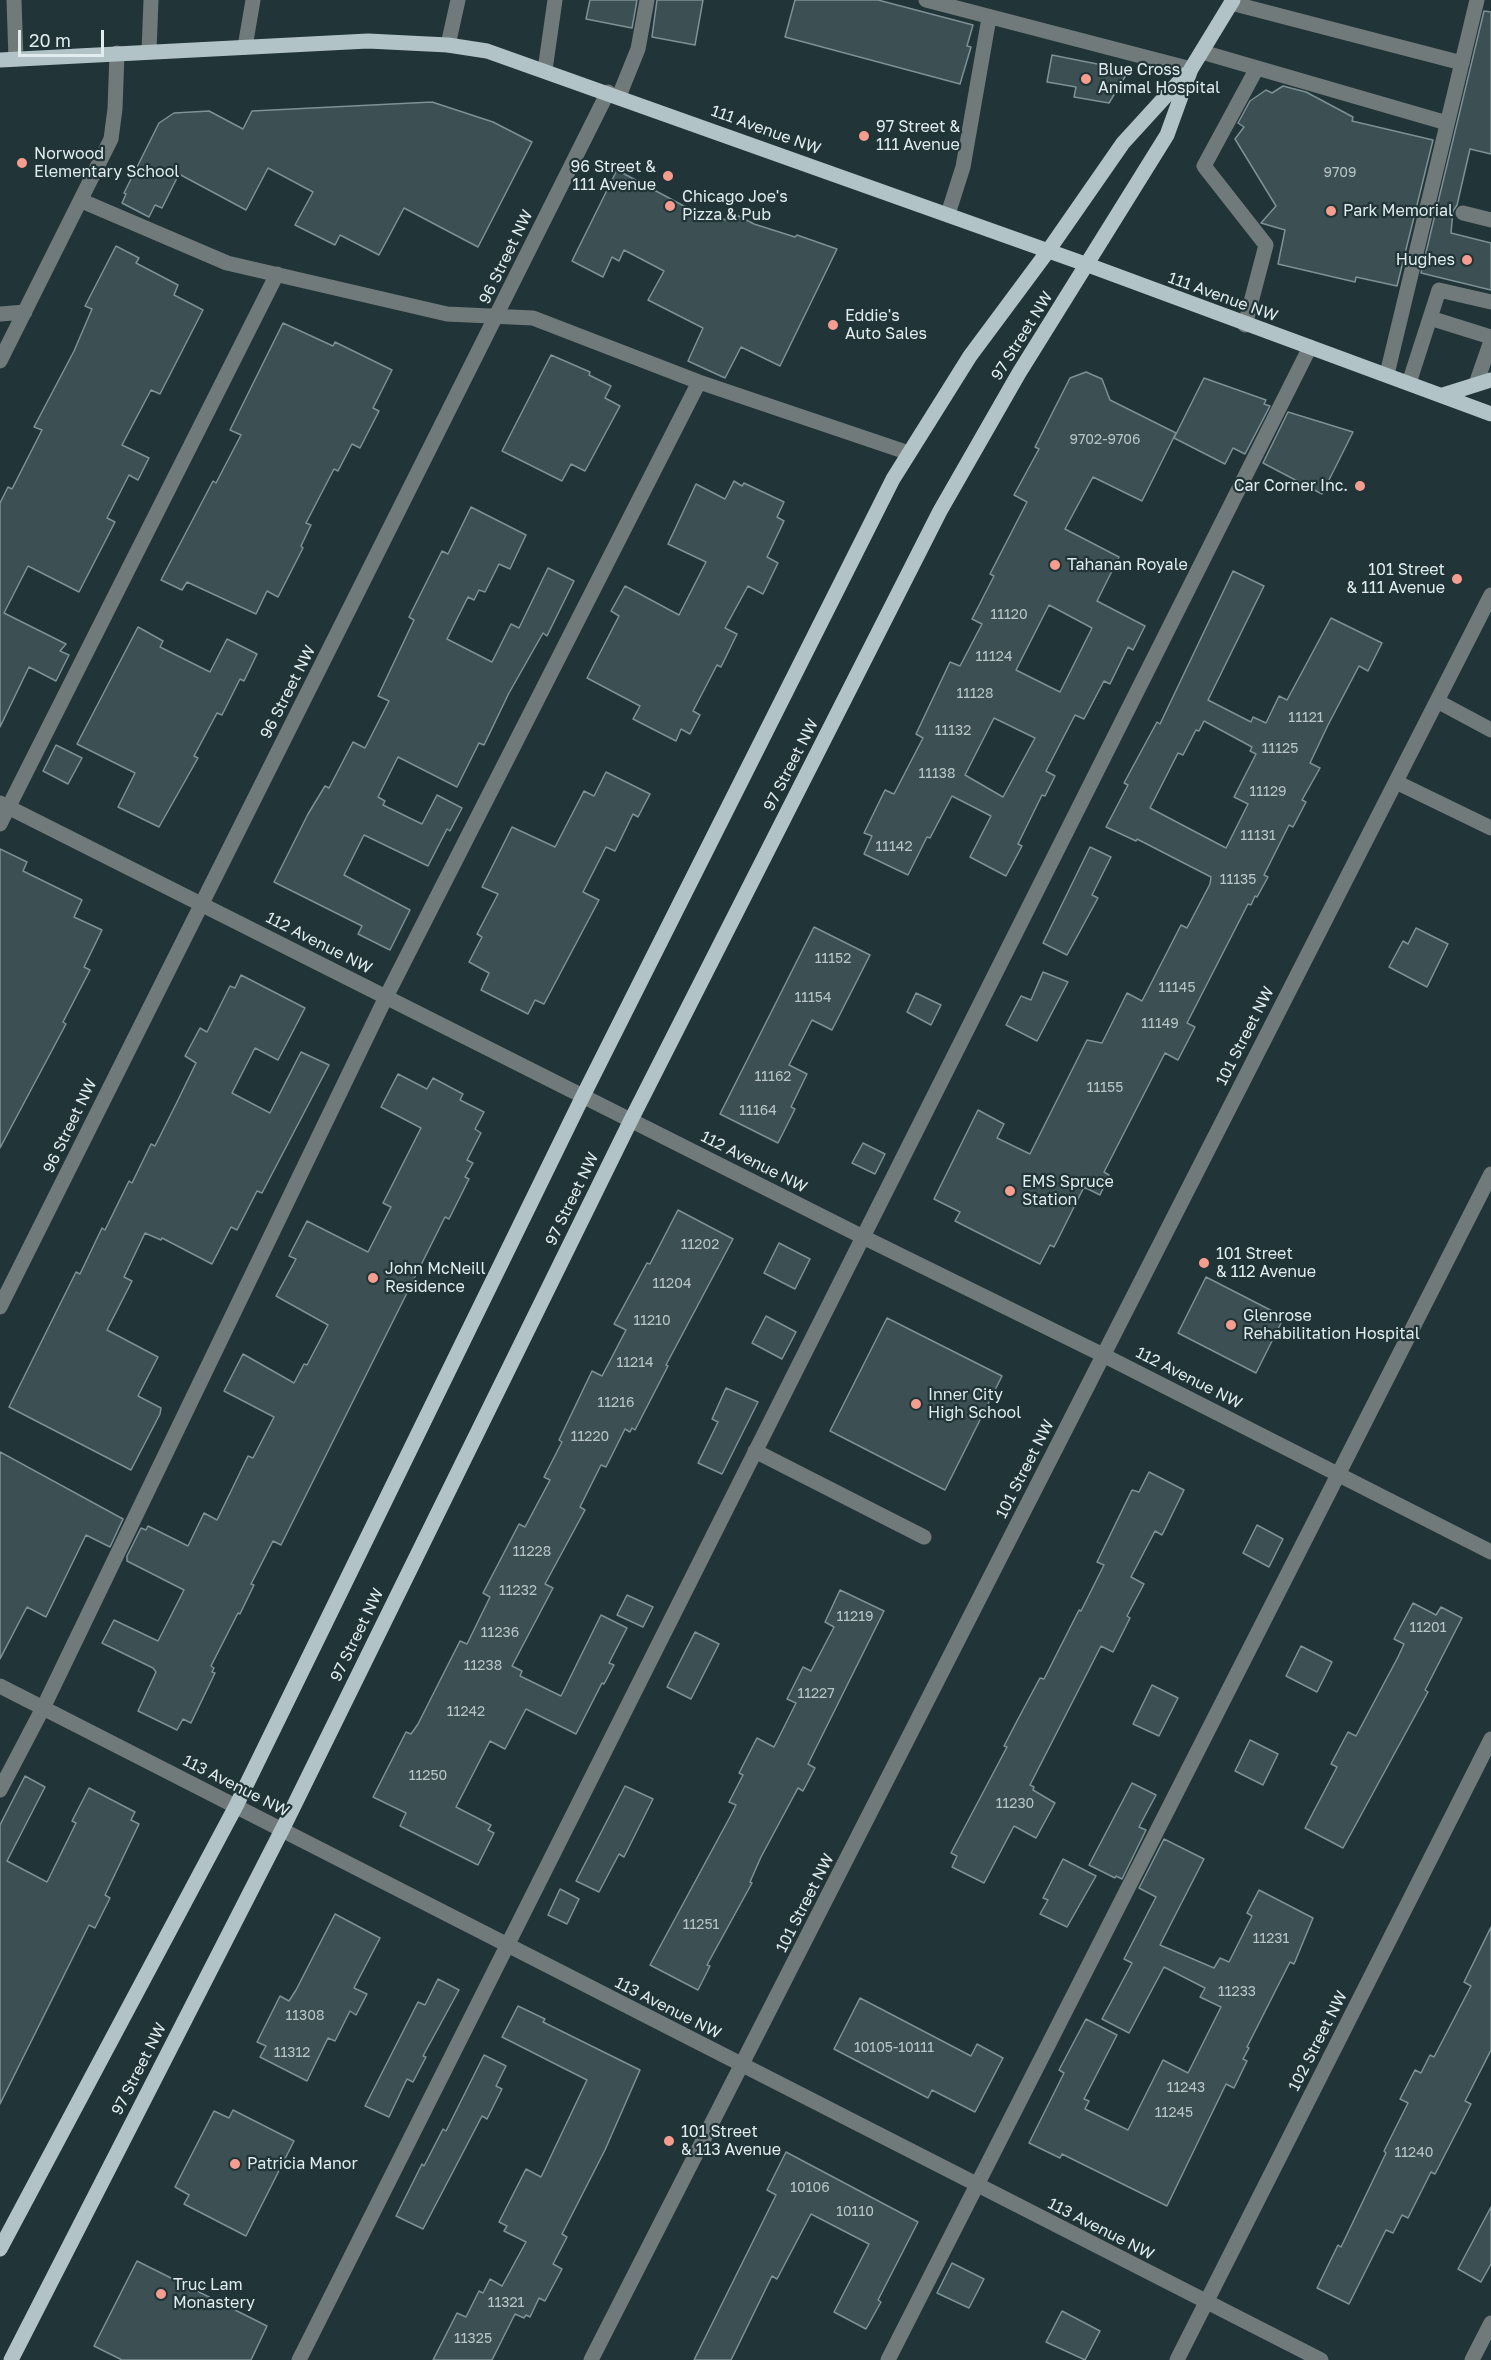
<!DOCTYPE html>
<html>
<head>
<meta charset="utf-8">
<style>
	body { margin:0 }
	#map { position:relative; width:1491px; height:2360px; overflow:hidden; background:#213437; font-family:"Golos Text",sans-serif }
	canvas { display:block }
	.scale { position:absolute; left:18px; top:30px; width:86px; height:27px; box-sizing:border-box; border:3px solid #e0ecee; border-top:0; padding-left:8px; font-size:18px; line-height:21px; white-space:nowrap; color:#e0ecee; -webkit-text-stroke:4px #213437; paint-order:stroke }
</style>
</head>
<body>
<div id="map">
<canvas width="1491" height="2360"></canvas>
<div class="scale">20 m</div>
</div>
<script>
const context = document.querySelector('canvas').getContext('2d');
context.lineJoin = 'round';
function fillPath(path, color) { context.fillStyle = color; context.fill(path, 'evenodd'); }
const shape = rows => new Path2D(rows.map(r => 'M' + r).join(''));
function trace(path, color, width, dash) { context.strokeStyle = color; context.lineWidth = width; context.lineCap = dash ? 'butt' : 'round'; context.setLineDash(dash || []); context.stroke(path); }
function label(font, color, halo, rows, align = 'center') {
  context.font = font + ' "Golos Text",sans-serif'; context.lineWidth = 4.5; context.setLineDash([]); context.textBaseline = 'middle'; context.strokeStyle = halo; context.fillStyle = color; for (const [text, x, y, turn = 0] of rows) {
    context.save(); context.translate(x, y); context.rotate((+turn || 0) * Math.PI / 180); context.textAlign = isNaN(turn) ? turn : align; if (halo) context.strokeText(text, 0, 0); context.fillText(text, 0, 0); context.restore();
  }
}
const building = shape([
	[590,0,637,0,632,28,586,19,590,0],
	[657,0,703,0,695,45,652,37,657,0],
	[795,0,878,0,973,25,967,46,971,47,960,84,785,37,795,0],
	[1484,11,1491,12,1491,154,1470,149,1457,205,1453,211,1451,233,1491,243,1491,290,1421,273,1484,11],
	[1052,55,1087,62,1129,70,1109,103,1074,97,1076,87,1047,82,1052,55],
	[1283,86,1306,92,1353,117,1352,121,1433,140,1397,286,1356,277,1355,282,1278,264,1285,230,1261,223,1276,206,1235,139,1244,127,1238,123,1250,101,1266,90,1272,93,1283,86],
	[432,102,493,122,532,142,478,247,404,208,379,255,340,235,335,245,295,225,313,192,268,168,246,210,179,174,162,208,155,205,149,217,122,203,126,194,124,193,159,123,174,113,209,111,243,129,252,111,432,102],
	[617,170,708,219,711,213,725,220,729,211,754,224,795,237,797,235,837,249,780,366,741,347,725,378,688,361,703,328,648,300,664,271,624,250,619,261,612,257,603,277,572,261,617,170],
	[116,246,139,258,136,263,178,285,174,295,203,310,160,394,151,390,122,445,149,458,138,480,129,475,107,518,115,522,79,592,28,566,4,613,66,644,60,651,69,655,56,681,29,667,0,727,0,503,8,487,12,489,42,430,34,427,74,351,92,309,85,306,116,246],
	[283,323,333,346,335,342,392,370,373,408,379,411,360,448,352,444,338,471,334,469,306,523,311,525,301,546,303,548,278,597,267,591,256,614,187,582,182,590,161,580,213,481,216,483,241,435,230,430,283,323],
	[551,355,590,372,589,375,611,386,605,398,620,406,585,471,571,464,562,481,502,451,551,355],
	[1086,372,1102,379,1110,400,1176,433,1142,501,1093,477,1065,529,1119,557,1097,601,1145,626,1133,650,1128,647,1110,684,1104,681,1084,719,1075,715,1046,771,1055,776,1045,796,1042,795,1018,844,1022,846,1006,876,970,857,991,816,952,796,930,838,927,837,908,875,864,854,872,836,864,833,885,790,894,794,923,738,916,734,950,662,960,666,982,624,972,619,994,576,990,574,1027,502,1014,495,1039,449,1035,447,1070,378,1086,372],
	[1049,605,1092,628,1060,692,1016,670,1049,605],
	[994,718,1035,738,1003,797,965,775,994,718],
	[1204,378,1266,400,1264,404,1270,406,1245,454,1233,448,1225,464,1174,438,1204,378],
	[1288,412,1353,432,1322,494,1263,463,1288,412],
	[734,481,742,486,744,483,784,502,777,517,784,521,767,557,778,563,763,594,748,586,725,628,737,634,721,667,717,665,693,711,700,715,690,734,681,729,676,741,633,719,640,706,587,678,619,616,611,611,625,586,679,615,706,562,668,544,696,484,725,499,734,481],
	[471,507,526,535,510,569,499,564,485,592,479,590,474,600,468,597,447,639,492,662,511,624,519,628,548,568,574,581,547,636,543,633,509,693,484,745,479,743,457,787,398,757,378,797,385,801,383,805,422,824,437,795,462,808,450,831,447,829,428,866,364,835,344,875,410,910,390,950,358,934,362,926,274,882,308,814,325,786,329,788,353,742,365,748,389,701,378,696,414,620,409,617,442,551,448,554,471,507],
	[1233,571,1264,586,1208,700,1251,722,1253,717,1266,723,1279,696,1287,700,1331,618,1382,643,1368,671,1359,666,1328,725,1310,763,1320,768,1302,800,1306,802,1293,827,1289,825,1264,875,1268,877,1257,897,1255,896,1251,905,1248,904,1187,1023,1195,1027,1178,1060,1165,1053,1104,1172,1109,1175,1100,1195,1084,1187,1054,1247,1050,1245,1040,1264,955,1221,960,1212,934,1199,978,1110,1004,1124,997,1138,1030,1154,1087,1040,1102,1043,1127,993,1142,1001,1181,925,1187,928,1210,884,1211,877,1137,839,1136,841,1106,827,1128,785,1124,783,1157,722,1160,724,1233,571],
	[1204,721,1252,747,1250,751,1256,754,1234,797,1248,804,1226,848,1150,808,1178,753,1183,755,1196,730,1199,731,1204,721],
	[138,627,163,641,160,647,210,672,227,639,257,654,244,681,240,679,222,715,217,713,194,756,198,758,159,827,118,807,135,773,77,744,138,627],
	[56,745,82,758,68,784,43,771,56,745],
	[606,772,650,794,638,817,633,814,615,851,606,847,583,892,599,900,544,1004,535,1000,528,1014,481,990,489,973,469,962,482,937,477,934,498,894,482,887,512,827,555,847,584,791,594,796,606,772],
	[1090,847,1111,857,1092,895,1098,898,1067,955,1043,943,1090,847],
	[0,849,27,862,23,871,82,900,74,917,102,930,84,967,90,970,63,1022,66,1024,0,1148,0,849],
	[814,927,870,955,832,1030,812,1020,789,1065,807,1074,791,1107,795,1109,778,1143,720,1114,814,927],
	[1416,928,1448,944,1427,987,1389,967,1403,941,1408,944,1416,928],
	[1043,972,1068,982,1037,1041,1006,1025,1021,996,1031,1000,1043,972],
	[241,975,305,1008,278,1060,255,1048,232,1093,270,1113,301,1052,329,1065,262,1193,257,1191,237,1230,231,1227,212,1264,162,1238,161,1240,145,1233,124,1277,132,1281,107,1330,158,1357,138,1396,161,1408,160,1414,131,1470,9,1407,76,1272,80,1274,102,1228,105,1230,129,1181,132,1183,151,1144,155,1146,176,1104,196,1063,185,1056,200,1028,207,1032,230,986,235,988,241,975],
	[916,993,941,1005,931,1025,907,1012,916,993],
	[398,1074,427,1089,433,1078,463,1094,460,1100,484,1112,475,1129,481,1133,467,1160,473,1163,465,1177,469,1179,449,1219,445,1217,281,1545,273,1541,251,1584,254,1585,240,1614,238,1613,211,1666,214,1668,212,1672,215,1673,191,1723,183,1719,177,1730,138,1711,156,1672,153,1668,102,1643,114,1620,158,1641,184,1590,127,1561,127,1556,141,1528,146,1530,148,1526,188,1546,204,1513,217,1520,248,1456,253,1458,274,1417,224,1391,243,1354,294,1383,304,1364,307,1365,328,1325,276,1296,296,1259,289,1256,307,1221,368,1252,391,1207,383,1203,421,1128,381,1107,398,1074],
	[863,1143,885,1154,875,1174,852,1163,863,1143],
	[678,1210,733,1239,666,1365,668,1366,635,1430,632,1428,630,1432,625,1429,606,1467,601,1465,580,1507,585,1510,545,1584,553,1588,512,1666,522,1671,520,1676,561,1696,601,1615,627,1628,609,1663,614,1665,604,1684,602,1683,576,1734,526,1709,505,1749,490,1741,456,1807,491,1825,488,1830,494,1833,478,1865,400,1826,406,1813,373,1797,406,1732,411,1734,418,1724,460,1641,467,1644,490,1597,483,1593,519,1524,525,1527,550,1480,544,1477,562,1442,559,1440,592,1371,602,1376,626,1330,614,1324,647,1263,650,1264,678,1210],
	[779,1243,810,1259,795,1289,764,1273,779,1243],
	[1206,1277,1284,1317,1256,1373,1178,1333,1206,1277],
	[766,1316,796,1332,782,1359,752,1343,766,1316],
	[887,1318,1002,1376,945,1490,830,1431,887,1318],
	[726,1388,758,1402,722,1474,698,1463,718,1422,712,1419,726,1388],
	[0,1452,123,1519,110,1547,86,1535,46,1617,27,1607,0,1659,0,1452],
	[1149,1472,1184,1490,1162,1535,1155,1531,1131,1577,1144,1584,1127,1616,1130,1618,1113,1652,1101,1646,1030,1785,1034,1787,1033,1790,1055,1803,1036,1838,1014,1826,984,1883,952,1867,957,1856,951,1853,1007,1747,1004,1746,1018,1719,1040,1678,1044,1679,1079,1610,1081,1611,1104,1565,1097,1562,1132,1490,1139,1492,1149,1472],
	[1257,1525,1283,1539,1269,1567,1243,1553,1257,1525],
	[840,1590,884,1611,808,1764,815,1768,803,1791,798,1788,761,1857,750,1882,752,1883,707,1965,710,1966,698,1990,650,1965,731,1815,736,1805,729,1802,743,1775,739,1773,757,1738,774,1747,796,1703,787,1699,803,1667,811,1671,834,1627,825,1622,840,1590],
	[627,1595,653,1607,643,1627,617,1615,627,1595],
	[1413,1603,1436,1615,1441,1607,1462,1618,1425,1690,1428,1692,1343,1848,1305,1828,1337,1767,1331,1764,1348,1732,1356,1736,1398,1657,1404,1644,1394,1639,1413,1603],
	[695,1632,719,1644,691,1699,667,1687,695,1632],
	[1301,1646,1332,1662,1317,1692,1286,1676,1301,1646],
	[1152,1685,1178,1698,1159,1736,1133,1724,1152,1685],
	[1250,1740,1278,1754,1263,1785,1235,1771,1250,1740],
	[25,1776,45,1787,7,1861,47,1882,76,1823,72,1821,89,1788,135,1812,131,1820,139,1824,105,1895,110,1898,95,1928,89,1925,0,2104,0,1825,25,1776],
	[1132,1783,1156,1795,1139,1827,1146,1830,1122,1879,1116,1876,1115,1878,1089,1865,1132,1783],
	[625,1786,653,1799,624,1857,619,1854,599,1892,576,1881,625,1786],
	[1164,1839,1204,1859,1160,1945,1214,1968,1220,1958,1229,1962,1252,1916,1247,1913,1259,1890,1313,1918,1294,1964,1290,1962,1247,2047,1249,2048,1243,2059,1247,2061,1234,2088,1226,2084,1167,2206,1062,2154,1060,2158,1029,2143,1064,2073,1059,2070,1086,2019,1117,2035,1084,2099,1089,2101,1085,2109,1128,2130,1163,2060,1188,2073,1221,2007,1200,1997,1205,1988,1164,1967,1129,2033,1102,2019,1132,1963,1124,1959,1156,1897,1139,1888,1164,1839],
	[1063,1859,1096,1876,1067,1927,1040,1914,1048,1900,1043,1898,1063,1859],
	[560,1889,579,1899,567,1924,548,1915,560,1889],
	[335,1914,380,1938,354,1988,367,1994,356,2015,350,2011,335,2041,328,2038,307,2081,260,2057,266,2046,257,2042,280,1996,289,2001,296,1990,335,1914],
	[1491,1927,1491,2050,1465,2101,1471,2104,1435,2174,1431,2172,1408,2218,1402,2215,1393,2233,1386,2230,1349,2304,1317,2288,1338,2245,1341,2247,1386,2153,1384,2151,1408,2103,1400,2099,1415,2070,1421,2073,1430,2055,1434,2057,1471,1986,1464,1982,1491,1927],
	[438,1979,459,1990,423,2056,426,2057,413,2082,407,2079,389,2117,365,2106,418,2002,425,2005,438,1979],
	[860,1998,971,2056,977,2044,1003,2058,975,2112,932,2090,928,2098,834,2049,860,1998],
	[518,2006,545,2019,543,2022,640,2070,605,2150,562,2234,567,2237,553,2264,562,2269,545,2301,539,2298,530,2317,526,2315,524,2318,515,2314,492,2360,433,2360,457,2313,466,2317,479,2291,483,2293,490,2279,502,2286,526,2242,504,2231,507,2226,499,2222,526,2169,541,2177,587,2080,502,2037,518,2006],
	[484,2055,506,2066,496,2086,502,2089,487,2119,482,2116,423,2229,396,2216,422,2164,424,2166,443,2129,446,2131,484,2055],
	[233,2110,294,2141,246,2236,184,2204,189,2195,175,2187,214,2111,229,2118,233,2110],
	[786,2152,918,2222,878,2300,881,2302,866,2329,834,2312,869,2244,811,2214,777,2279,772,2276,731,2360,694,2360,776,2195,767,2190,786,2152],
	[1491,2207,1491,2264,1481,2282,1458,2269,1491,2207],
	[137,2261,267,2326,251,2360,122,2360,94,2346,137,2261],
	[952,2263,984,2279,969,2308,937,2293,952,2263],
	[1062,2311,1100,2331,1085,2360,1046,2342,1062,2311]
]);
const minor = shape([
	[14,0,16,59],
	[926,0,1191,69],
	[1231,3,1462,63],
	[448,45,458,0],
	[245,47,253,0],
	[149,51,151,0],
	[1202,52,1447,123],
	[545,70,555,0],
	[619,96,638,49,647,0],
	[82,201,227,263,447,314,533,318,699,382,909,453],
	[1463,213,1491,220],
	[948,214,963,167,989,18],
	[0,314,25,312],
	[1430,318,1491,337],
	[1245,325,1266,245,1204,166,1257,68],
	[0,361,111,139,115,109,117,53],
	[1387,374,1477,0],
	[1409,383,1439,290,1491,302],
	[1476,384,1491,341],
	[1437,701,1491,730],
	[1396,782,1491,828],
	[0,803,861,1236,1103,1355,1491,1552],
	[0,824,277,274],
	[0,1307,608,92],
	[755,1451,924,1537],
	[0,1686,1321,2360],
	[0,1790,43,1708,386,997,699,382],
	[299,2360,1310,347],
	[591,2360,1491,595],
	[888,2360,1491,1174],
	[1177,2360,1491,1739],
	[1472,2360,1491,2323]
]);
const major = shape([
	[0,60,368,41,448,45,487,51,1088,265,1491,414],
	[1443,395,1491,380],
	[0,2249,236,1806,583,1096,893,479,970,356,1048,251,1123,143,1186,74],
	[11,2360,282,1830,631,1120,940,511,1019,373,1167,135,1191,69,1233,0]
]);
const markers = [
	[1086,79,6,"#f59d8e"],
	[864,136,6,"#f59d8e"],
	[22,163,6,"#f59d8e"],
	[668,176,6,"#f59d8e"],
	[670,206,6,"#f59d8e"],
	[1331,211,6,"#f59d8e"],
	[1467,260,6,"#f59d8e"],
	[833,325,6,"#f59d8e"],
	[1360,486,6,"#f59d8e"],
	[1055,565,6,"#f59d8e"],
	[1457,579,6,"#f59d8e"],
	[1010,1191,6,"#f59d8e"],
	[1204,1263,6,"#f59d8e"],
	[373,1278,6,"#f59d8e"],
	[1231,1325,6,"#f59d8e"],
	[916,1404,6,"#f59d8e"],
	[669,2141,6,"#f59d8e"],
	[235,2164,6,"#f59d8e"],
	[161,2294,6,"#f59d8e"]
];
const numberNames = [
	["9709",1340,173],
	["9702-9706",1105,440],
	["11120",1009,615],
	["11124",994,657],
	["11128",975,694],
	["11121",1306,718],
	["11132",953,731],
	["11125",1280,749],
	["11138",937,774],
	["11129",1268,792],
	["11131",1258,836],
	["11142",894,847],
	["11135",1238,880],
	["11152",833,959],
	["11145",1177,988],
	["11154",813,998],
	["11149",1160,1024],
	["11162",773,1077],
	["11155",1105,1088],
	["11164",758,1111],
	["11202",700,1245],
	["11204",672,1284],
	["11210",652,1321],
	["11214",635,1363],
	["11216",616,1403],
	["11220",590,1437],
	["11228",532,1552],
	["11232",518,1591],
	["11219",855,1617],
	["11201",1428,1628],
	["11236",500,1633],
	["11238",483,1666],
	["11227",816,1694],
	["11242",466,1712],
	["11250",428,1776],
	["11230",1015,1804],
	["11251",701,1925],
	["11231",1271,1939],
	["11233",1237,1992],
	["11308",305,2016],
	["10105-10111",894,2048],
	["11312",292,2053],
	["11243",1186,2088],
	["11245",1174,2113],
	["11240",1414,2153],
	["10106",810,2188],
	["10110",855,2212],
	["11321",506,2303],
	["11325",473,2339]
];
const poiNames = [
	["Blue Cross",1098,70],
	["Animal Hospital",1098,88],
	["97 Street &",876,127],
	["111 Avenue",876,145],
	["Norwood",34,154],
	["Elementary School",34,172],
	["96 Street &",656,167,"right"],
	["111 Avenue",656,185,"right"],
	["Chicago Joe's",682,197],
	["Pizza & Pub",682,215],
	["Park Memorial",1343,211],
	["Hughes",1455,260,"right"],
	["Eddie's",845,316],
	["Auto Sales",845,334],
	["Car Corner Inc.",1348,486,"right"],
	["Tahanan Royale",1067,565],
	["101 Street",1445,570,"right"],
	["& 111 Avenue",1445,588,"right"],
	["EMS Spruce",1022,1182],
	["Station",1022,1200],
	["101 Street",1216,1254],
	["& 112 Avenue",1216,1272],
	["John McNeill",385,1269],
	["Residence",385,1287],
	["Glenrose",1243,1316],
	["Rehabilitation Hospital",1243,1334],
	["Inner City",928,1395],
	["High School",928,1413],
	["101 Street",681,2132],
	["& 113 Avenue",681,2150],
	["Patricia Manor",247,2164],
	["Truc Lam",173,2285],
	["Monastery",173,2303]
];
const streetNames = [
	["111 Avenue NW",766,130,20],
	["96 Street NW",506,257,-64],
	["111 Avenue NW",1223,297,20],
	["97 Street NW",1022,336,-58],
	["96 Street NW",288,692,-63],
	["97 Street NW",791,765,-63],
	["112 Avenue NW",319,943,27],
	["101 Street NW",1245,1036,-63],
	["96 Street NW",70,1126,-64],
	["112 Avenue NW",754,1162,27],
	["97 Street NW",572,1199,-64],
	["112 Avenue NW",1189,1378,27],
	["101 Street NW",1025,1469,-63],
	["97 Street NW",357,1635,-64],
	["113 Avenue NW",236,1786,27],
	["101 Street NW",805,1903,-63],
	["113 Avenue NW",668,2008,27],
	["102 Street NW",1318,2041,-63],
	["97 Street NW",139,2069,-63],
	["113 Avenue NW",1101,2229,27]
];
fillPath(building, '#3c4f52');
trace(building, '#7d9296', 1.5);
trace(minor, '#717a7b', 15);
trace(major, '#b1c3c6', 15);
for (const [x, y, r, color] of markers) { const dot = new Path2D(); dot.arc(x, y, r, 0, 2 * Math.PI); context.fillStyle = color; context.fill(dot); trace(dot, '#213437', 2); }
label('14px', '#b7c5c7', null, numberNames);
label('16px', '#e0ecee', '#213437', poiNames, 'left');
label('16px', '#e0ecee', '#213437', streetNames);
</script>
</body>
</html>
